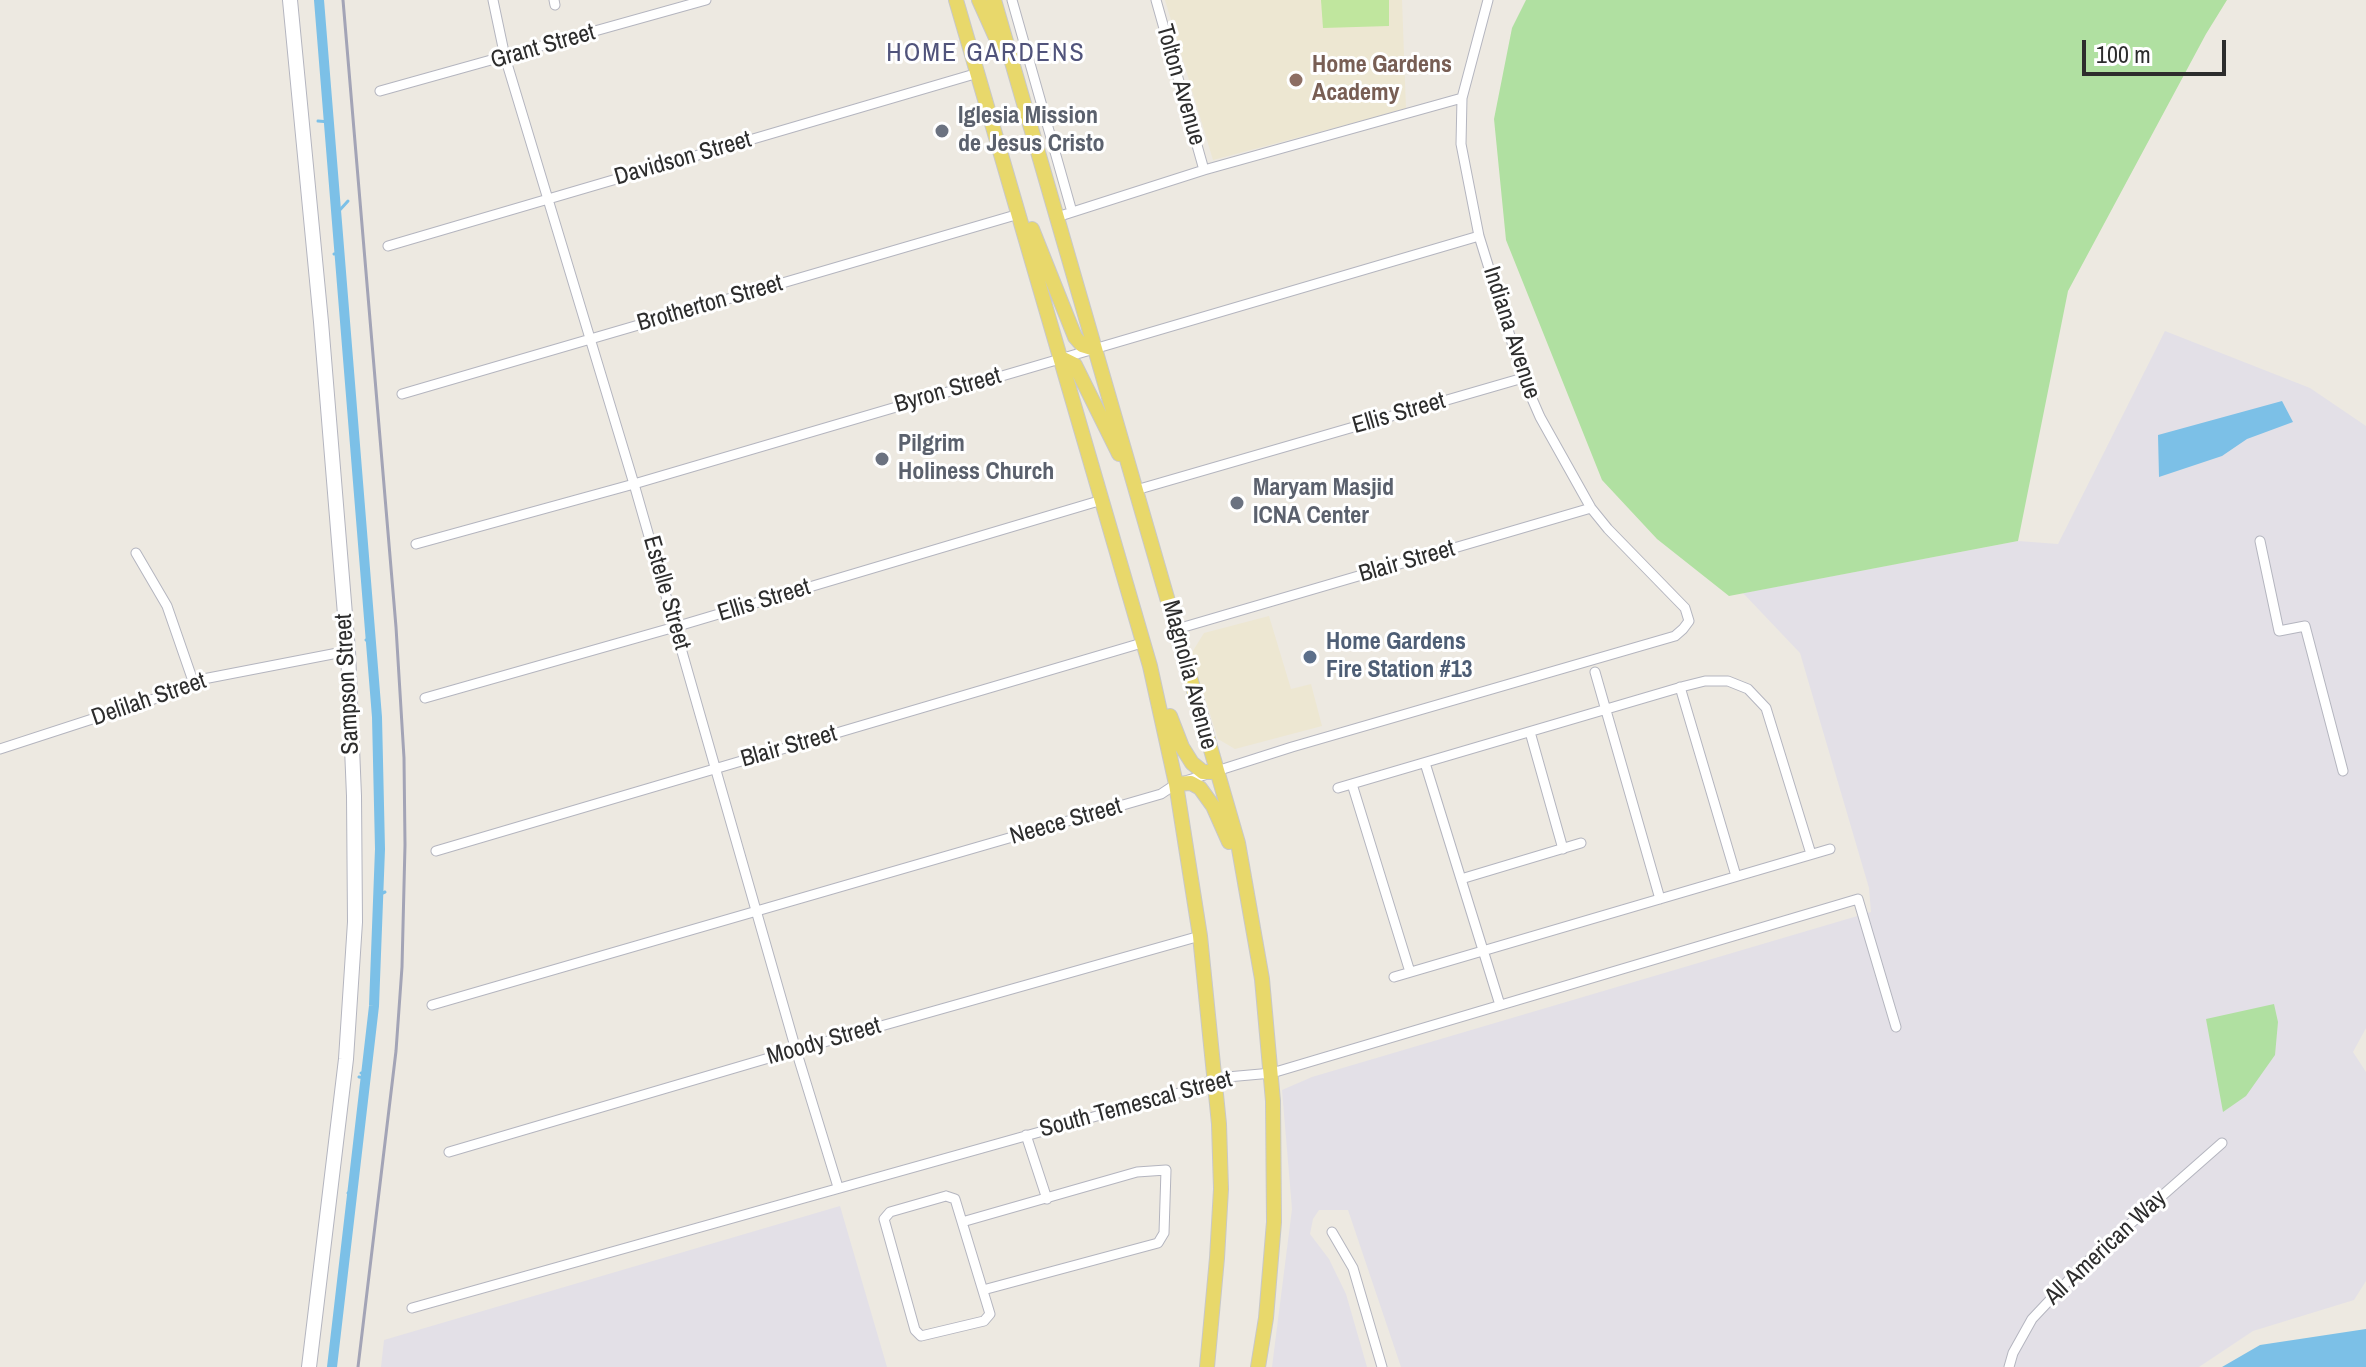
<!DOCTYPE html>
<html>
<head>
<meta charset="utf-8">
<style>
	body { margin:0 }
	#map { position:relative; width:2366px; height:1367px; overflow:hidden; background:#ede9e1; font-family:"Archivo Narrow",sans-serif }
	canvas { display:block }
	.scale { position:absolute; left:2082px; top:40px; width:144px; height:36px; box-sizing:border-box; border:4px solid #2d2d2d; border-top:0; padding-left:10px; font-size:24px; line-height:28px; white-space:nowrap; color:#2d2d2d; -webkit-text-stroke:6px #fff; paint-order:stroke }
</style>
</head>
<body>
<div id="map">
<canvas width="2366" height="1367"></canvas>
<div class="scale">100 m</div>
</div>
<script>
const context = document.querySelector('canvas').getContext('2d');
context.lineJoin = 'round';
function fillPath(path, color) { context.fillStyle = color; context.fill(path, 'evenodd'); }
const shape = rows => new Path2D(rows.map(r => 'M' + r).join(''));
function trace(path, color, width, dash) { context.strokeStyle = color; context.lineWidth = width; context.lineCap = dash ? 'butt' : 'round'; context.setLineDash(dash || []); context.stroke(path); }
function label(font, color, halo, rows, align = 'center') {
  context.font = font + ' "Archivo Narrow",sans-serif'; context.lineWidth = 6; context.setLineDash([]); context.textBaseline = 'middle'; context.strokeStyle = halo; context.fillStyle = color; for (const [text, x, y, turn = 0] of rows) {
    context.save(); context.translate(x, y); context.rotate((+turn || 0) * Math.PI / 180); context.textAlign = isNaN(turn) ? turn : align; if (halo) context.strokeText(text, 0, 0); context.fillText(text, 0, 0); context.restore();
  }
}
const industrial = shape([
	[2165,331,2310,388,2366,426,2366,1028,2353,1052,2366,1072,2366,1281,2354,1300,2253,1331,2199,1367,1401,1367,1348,1210,1319,1210,1313,1219,1310,1234,1329,1259,1346,1294,1367,1367,1272,1367,1292,1209,1282,1090,1312,1077,1871,912,1869,888,1800,653,1743,593,2018,541,2058,544],
	[840,1206,887,1367,381,1367,384,1340]
]);
const education = shape([
	[1165,0,1402,0,1406,109,1213,160],
	[1269,616,1291,689,1311,684,1322,726,1235,749,1218,739,1191,654,1204,633]
]);
const green = shape([
	[1526,0,2227,0,2206,34,2068,291,2018,541,1729,596,1657,539,1602,480,1506,240,1494,119,1512,28],
	[2274,1004,2278,1022,2275,1055,2246,1096,2223,1112,2206,1019]
]);
const pitch = shape([
	[1321,0,1389,0,1389,26,1323,28]
]);
const water = shape([
	[2282,401,2293,422,2247,439,2222,456,2159,477,2158,435],
	[2366,1329,2366,1367,2222,1367,2260,1345]
]);
const stream = shape([
	[318,121,330,122],
	[338,212,348,201],
	[334,254,341,253],
	[366,640,371,639],
	[378,895,385,892],
	[361,1073,367,1073],
	[359,1077,366,1078],
	[348,1193,354,1194]
]);
const canal = shape([
	[319,0,377,717,380,849,374,1006,332,1367]
]);
const street = shape([
	[493,0,505,57,634,484,796,1050,838,1187],
	[554,0,555,5],
	[1012,0,1072,212],
	[1156,0,1204,170],
	[380,91,706,0],
	[1057,217,1204,170,1462,98],
	[388,246,978,73],
	[402,394,1019,214],
	[1136,490,1523,378],
	[2260,541,2279,631,2305,626,2343,771],
	[416,544,634,484,1479,236],
	[136,553,167,606,193,681],
	[1177,629,1591,508],
	[1595,672,1660,899],
	[1680,687,1736,876],
	[425,698,675,627,1102,500],
	[1530,732,1563,849],
	[0,749,160,697,193,681,348,651],
	[1425,763,1500,1005],
	[1352,784,1410,972],
	[1338,788,1685,686,1705,681,1728,681,1748,689,1766,708,1811,854],
	[436,851,1142,643],
	[1461,879,1581,843],
	[1394,977,1830,849],
	[432,1005,1161,794,1176,784,1292,747,1675,636,1683,629,1689,621,1685,608,1608,529,1591,508,1540,417,1523,378,1479,236,1461,144,1462,98,1488,0],
	[1026,1135,1047,1199],
	[449,1152,796,1050,1200,936],
	[946,1196,955,1199,990,1314,984,1321,921,1336,915,1330,884,1219,890,1212,946,1196],
	[962,1222,1137,1172,1166,1170,1164,1233,1158,1243,983,1290],
	[1332,1232,1353,1268,1382,1367],
	[412,1308,1193,1089,1216,1078,1272,1073,1858,899,1896,1027],
	[2009,1367,2013,1353,2032,1319,2080,1268,2222,1143]
]);
const secondary = shape([
	[290,0,321,322,348,651,354,796,355,922,346,1059,309,1367]
]);
const primary = shape([
	[956,0,1150,666,1176,784,1200,936,1219,1124,1221,1189,1217,1258,1207,1367],
	[979,0,1001,49],
	[994,0,1238,843,1262,979,1273,1101,1274,1222,1266,1318,1258,1367],
	[1032,229,1075,337,1082,345,1095,349],
	[1061,358,1075,365,1119,454],
	[1170,716,1182,747,1192,763,1203,772,1216,772],
	[1176,784,1191,783,1200,788,1213,806,1229,842]
]);
const rail = shape([
	[343,0,396,627,404,758,405,845,402,967,396,1051,358,1367]
]);
const markers = [
	[1296,80,8,"#8d6e63"],
	[942,131,8,"#6b7280"],
	[882,459,8,"#6b7280"],
	[1237,503,8,"#6b7280"],
	[1310,657,8,"#5c6f8a"]
];
const streetNames = [
	["Grant Street",543,47,-16],
	["Tolton Avenue",1180,85,74],
	["Davidson Street",683,159,-16],
	["Brotherton Street",710,304,-16],
	["Indiana Avenue",1511,333,72],
	["Byron Street",948,391,-16],
	["Ellis Street",1399,414,-16],
	["Blair Street",1407,562,-16],
	["Estelle Street",666,593,74],
	["Ellis Street",764,601,-17],
	["Magnolia Avenue",1189,675,75],
	["Sampson Street",348,684,-93],
	["Delilah Street",149,700,-19],
	["Blair Street",789,747,-16],
	["Neece Street",1066,822,-16],
	["Moody Street",824,1042,-16],
	["South Temescal Street",1136,1105,-15],
	["All American Way",2106,1248,-43]
];
const educationNames = [
	["Home Gardens",1312,66],
	["Academy",1312,94]
];
const worshipNames = [
	["Iglesia Mission",958,117],
	["de Jesus Cristo",958,145],
	["Pilgrim",898,445],
	["Holiness Church",898,473],
	["Maryam Masjid",1253,489],
	["ICNA Center",1253,517]
];
const serviceNames = [
	["Home Gardens",1326,643],
	["Fire Station #13",1326,671]
];
const neighbourhoodNames = [
	["HOME GARDENS",986,54]
];
fillPath(industrial, '#e3e0e7');
fillPath(education, '#ede7d2');
fillPath(green, '#b0e0a1');
fillPath(pitch, '#c0e69e');
fillPath(water, '#7cc0e7');
trace(stream, '#7cc0e7', 3);
trace(canal, '#7cc0e7', 10);
trace(street, '#b4b5bf', 11);
trace(secondary, '#b4b5bf', 16);
trace(primary, '#c8c8c8', 16);
trace(street, '#fff', 9);
trace(secondary, '#fff', 14);
trace(primary, '#e8d86b', 14);
trace(rail, '#a3a4b6', 3);
for (const [x, y, r, color] of markers) { const dot = new Path2D(); dot.arc(x, y, r, 0, 2 * Math.PI); context.fillStyle = color; context.fill(dot); trace(dot, '#fff', 3); }
label('24px', '#2d2d2d', '#fff', streetNames);
label('bold 24px', '#785e54', '#fff', educationNames, 'left');
label('bold 24px', '#5b616d', '#fff', worshipNames, 'left');
label('bold 24px', '#4e5e75', '#fff', serviceNames, 'left');
context.letterSpacing = '2px';
label('26px', '#50537b', '#fff', neighbourhoodNames);
context.letterSpacing = '0px';
</script>
</body>
</html>
